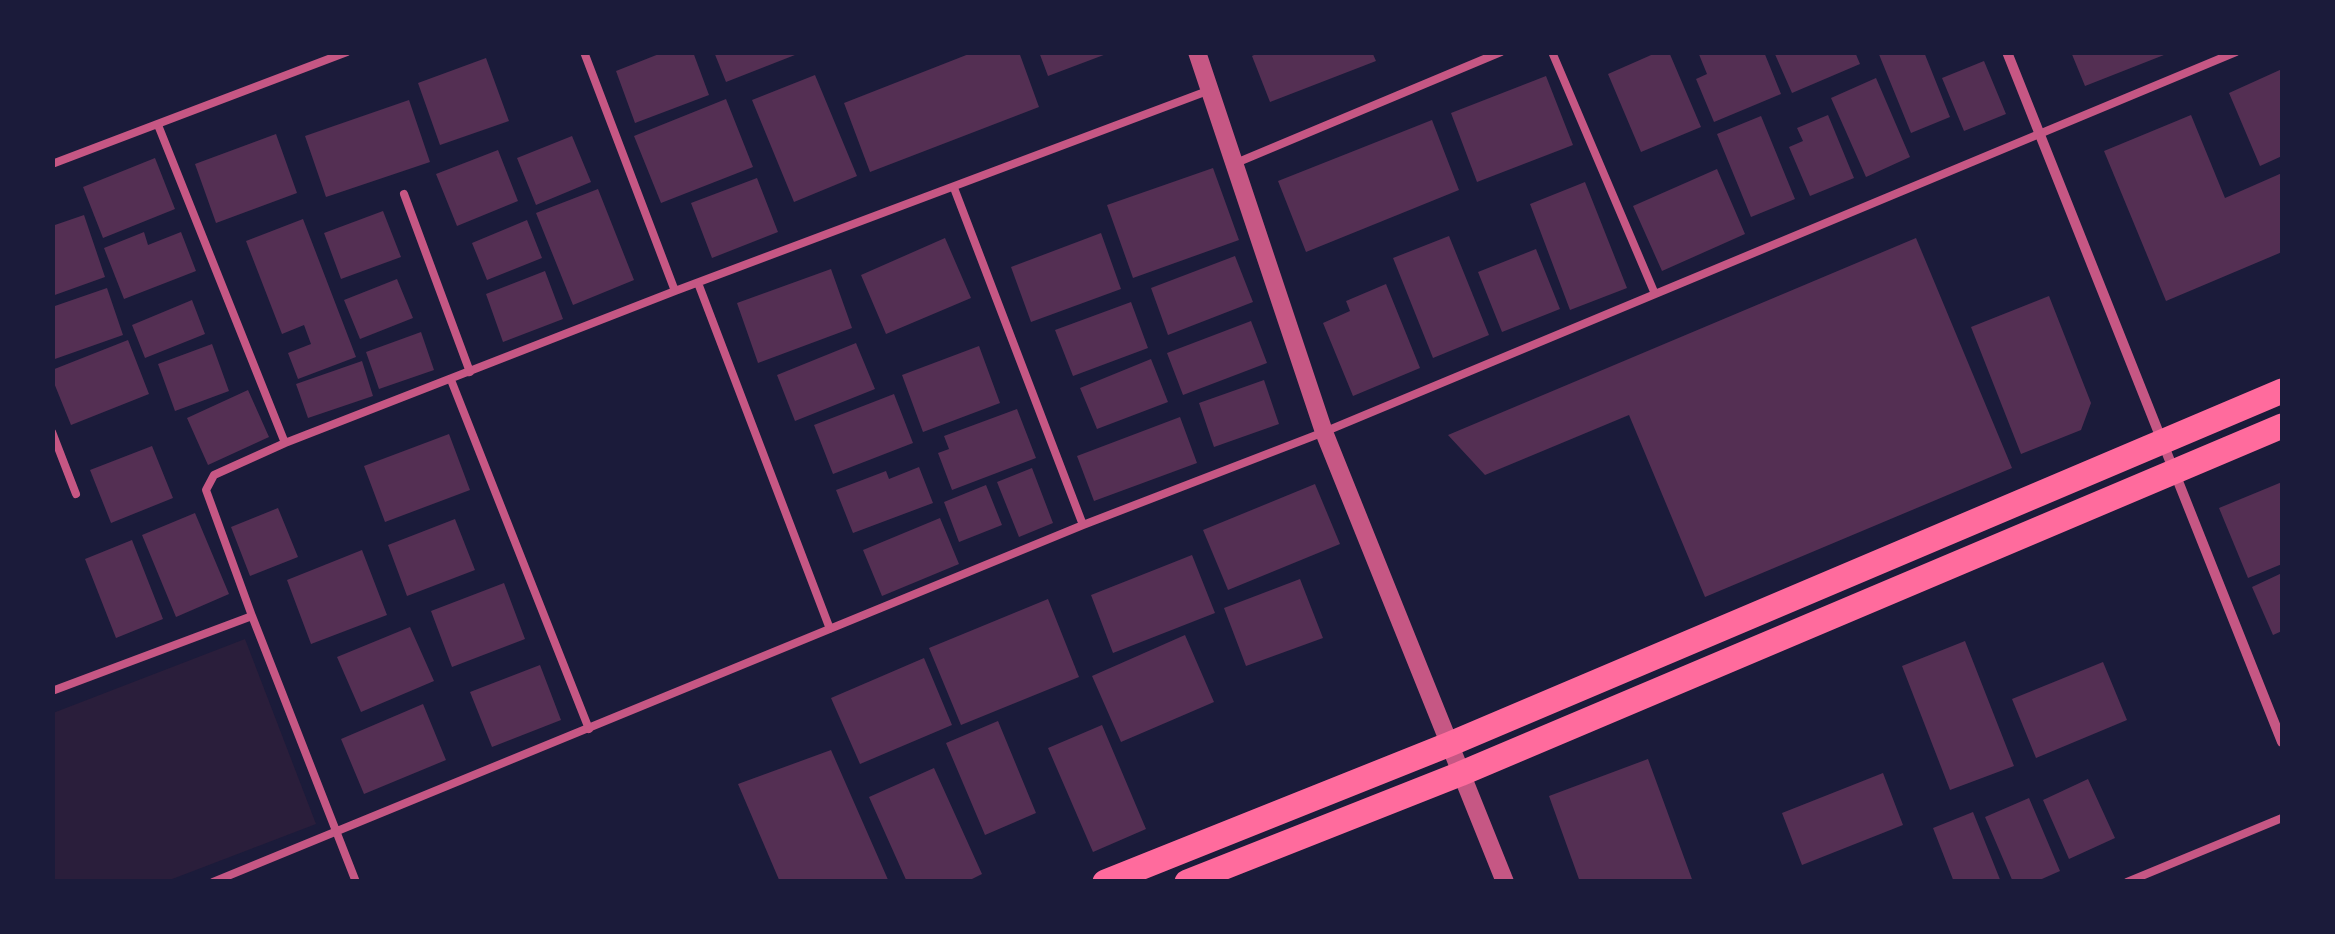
<!DOCTYPE html>
<html>
<head>
<meta charset="utf-8">
<style>
	body { margin:0 }
	#map { position:relative; width:2335px; height:934px; overflow:hidden; background:#1b1b3a; font-family:Helvetica,sans-serif }
	canvas { display:block }
	.frame { position:absolute; inset:0; border:55px solid #1b1b3a; pointer-events:none }
</style>
</head>
<body>
<div id="map">
<canvas width="2335" height="934"></canvas>
<div class="frame"></div>
</div>
<script>
const context = document.querySelector('canvas').getContext('2d');
context.lineJoin = 'round';
function fillPath(path, color) { context.fillStyle = color; context.fill(path, 'evenodd'); }
const shape = rows => new Path2D(rows.map(r => 'M' + r).join(''));
function trace(path, color, width, dash) { context.strokeStyle = color; context.lineWidth = width; context.lineCap = dash ? 'butt' : 'round'; context.setLineDash(dash || []); context.stroke(path); }
const green = shape([
	[245,639,316,824,167,881,53,881,53,713]
]);
const building = shape([
	[664,52,693,52,709,95,635,123,616,71],
	[714,52,800,52,800,53,726,82],
	[974,52,1019,52,1039,107,870,172,844,103],
	[1039,52,1109,52,1109,53,1048,76],
	[1260,52,1372,52,1376,61,1270,102,1252,56],
	[1658,52,1669,52,1701,127,1641,152,1608,74],
	[1698,52,1764,52,1781,94,1714,122,1696,79,1707,74],
	[1774,52,1855,52,1860,64,1792,93],
	[1878,52,1924,52,1950,117,1911,133],
	[2071,52,2169,52,2169,53,2085,86],
	[486,58,509,121,440,145,418,83],
	[1984,61,2006,114,1964,131,1942,78],
	[2282,69,2282,156,2260,166,2229,93],
	[815,75,857,176,794,202,752,100],
	[1546,76,1573,145,1477,182,1451,113],
	[1876,78,1910,157,1866,177,1831,98],
	[726,99,753,167,661,203,634,136],
	[409,100,430,162,326,197,305,136],
	[1828,115,1854,178,1810,196,1789,147,1803,141,1797,128],
	[2191,115,2225,198,2282,173,2282,252,2166,301,2104,151],
	[1761,116,1795,199,1751,217,1717,134],
	[1432,120,1459,190,1306,252,1278,181],
	[276,134,297,193,216,223,195,164],
	[572,136,591,182,536,205,517,158],
	[498,150,518,201,457,226,436,174],
	[155,158,175,209,103,238,83,187],
	[1213,168,1239,240,1133,278,1107,205],
	[1717,169,1745,234,1662,271,1633,206],
	[757,178,778,232,712,258,691,203],
	[1585,182,1627,288,1570,310,1530,204],
	[598,189,634,280,573,305,536,213],
	[383,211,401,257,341,279,324,233],
	[84,215,105,277,52,296,52,226],
	[303,219,356,357,298,379,288,353,311,344,304,325,282,334,246,241],
	[527,220,542,258,487,280,472,243],
	[144,232,148,245,181,232,196,271,124,299,104,248],
	[1101,233,1121,289,1031,322,1011,267],
	[1449,236,1489,335,1433,358,1393,258],
	[945,238,971,298,886,334,861,275],
	[1916,238,2012,468,1705,597,1629,415,1485,475,1448,435],
	[1536,249,1560,309,1502,332,1478,272],
	[1235,256,1253,302,1168,335,1151,288],
	[831,269,852,328,758,363,737,303],
	[545,271,563,319,503,342,486,294],
	[397,279,413,318,360,339,344,300],
	[1386,284,1420,368,1353,396,1323,323,1350,311,1346,301],
	[107,288,123,335,52,360,52,307],
	[2049,296,2091,403,2081,430,2021,454,1971,327],
	[192,300,205,334,145,358,132,325],
	[1131,302,1148,348,1073,376,1055,330],
	[1251,321,1267,363,1183,395,1167,353],
	[421,332,434,370,379,389,366,352],
	[128,340,149,394,71,425,52,378,52,370],
	[856,343,875,389,795,421,777,375],
	[212,344,229,391,175,411,158,364],
	[979,346,1000,403,923,432,902,375],
	[1151,359,1168,402,1097,429,1080,388],
	[362,361,373,396,308,418,296,384],
	[1264,380,1279,424,1214,447,1199,403],
	[248,390,269,437,208,465,187,418],
	[894,394,913,443,833,474,814,425],
	[1017,409,1036,458,952,490,938,453,949,449,944,436],
	[1180,417,1197,463,1094,501,1077,456],
	[449,434,470,490,385,522,364,466],
	[152,446,173,498,111,523,90,470],
	[919,467,933,503,853,533,836,490,886,471,889,479],
	[1032,468,1053,523,1019,537,997,482],
	[2282,482,2282,564,2248,578,2219,508],
	[1315,484,1340,544,1228,590,1203,530],
	[986,485,1002,525,959,542,944,502],
	[278,508,298,557,250,576,231,527],
	[195,513,229,594,176,617,142,535],
	[940,518,959,564,882,596,863,550],
	[455,519,475,570,407,596,388,545],
	[132,540,163,619,116,638,85,559],
	[362,550,387,615,311,644,287,580],
	[1192,555,1215,613,1113,653,1091,595],
	[2282,573,2282,631,2273,635,2252,587],
	[1300,579,1323,638,1246,666,1224,608],
	[504,583,525,639,452,667,431,611],
	[1048,599,1079,677,961,725,929,648],
	[410,627,434,681,361,712,337,657],
	[1185,635,1214,702,1121,742,1092,676],
	[1965,641,2014,766,1950,790,1902,666],
	[924,658,952,725,860,764,831,698],
	[2103,662,2127,720,2036,758,2012,699],
	[540,665,561,720,492,747,470,692],
	[423,704,446,760,364,794,341,739],
	[998,721,1036,813,985,835,946,743],
	[1102,725,1146,829,1093,852,1048,748],
	[831,750,889,882,780,882,738,784],
	[1648,759,1693,882,1580,882,1549,796],
	[934,768,982,874,966,882,907,882,869,797],
	[1883,773,1903,825,1802,865,1782,813],
	[2088,779,2115,838,2069,859,2043,800],
	[2029,798,2060,871,2035,882,2013,882,1985,817],
	[1973,812,2001,882,1954,882,1933,828]
]);
const service = shape([
	[584,52,675,291],
	[1552,52,1655,294],
	[158,125,285,443],
	[1236,163,1501,52],
	[52,164,347,52],
	[954,188,1083,525],
	[404,194,470,372],
	[698,283,830,629],
	[451,380,589,729],
	[52,432,76,494],
	[52,691,252,616],
	[213,882,1083,525,1324,432,2236,52],
	[356,882,252,616,206,490,214,475,285,443,675,291,1210,90],
	[2127,882,2282,818]
]);
const minor = shape([
	[2007,52,2282,742]
]);
const tertiary = shape([
	[1197,52,1324,432,1505,882]
]);
const primary = shape([
	[1105,882,1450,744,2282,391],
	[1187,882,1460,774,2282,426]
]);
fillPath(green, '#2a1e3b');
fillPath(building, '#542f53');
trace(service, '#c65784', 8);
trace(minor, '#c65784', 10);
trace(tertiary, '#c65784', 18);
trace(primary, '#ff6b9d', 25);
</script>
</body>
</html>
